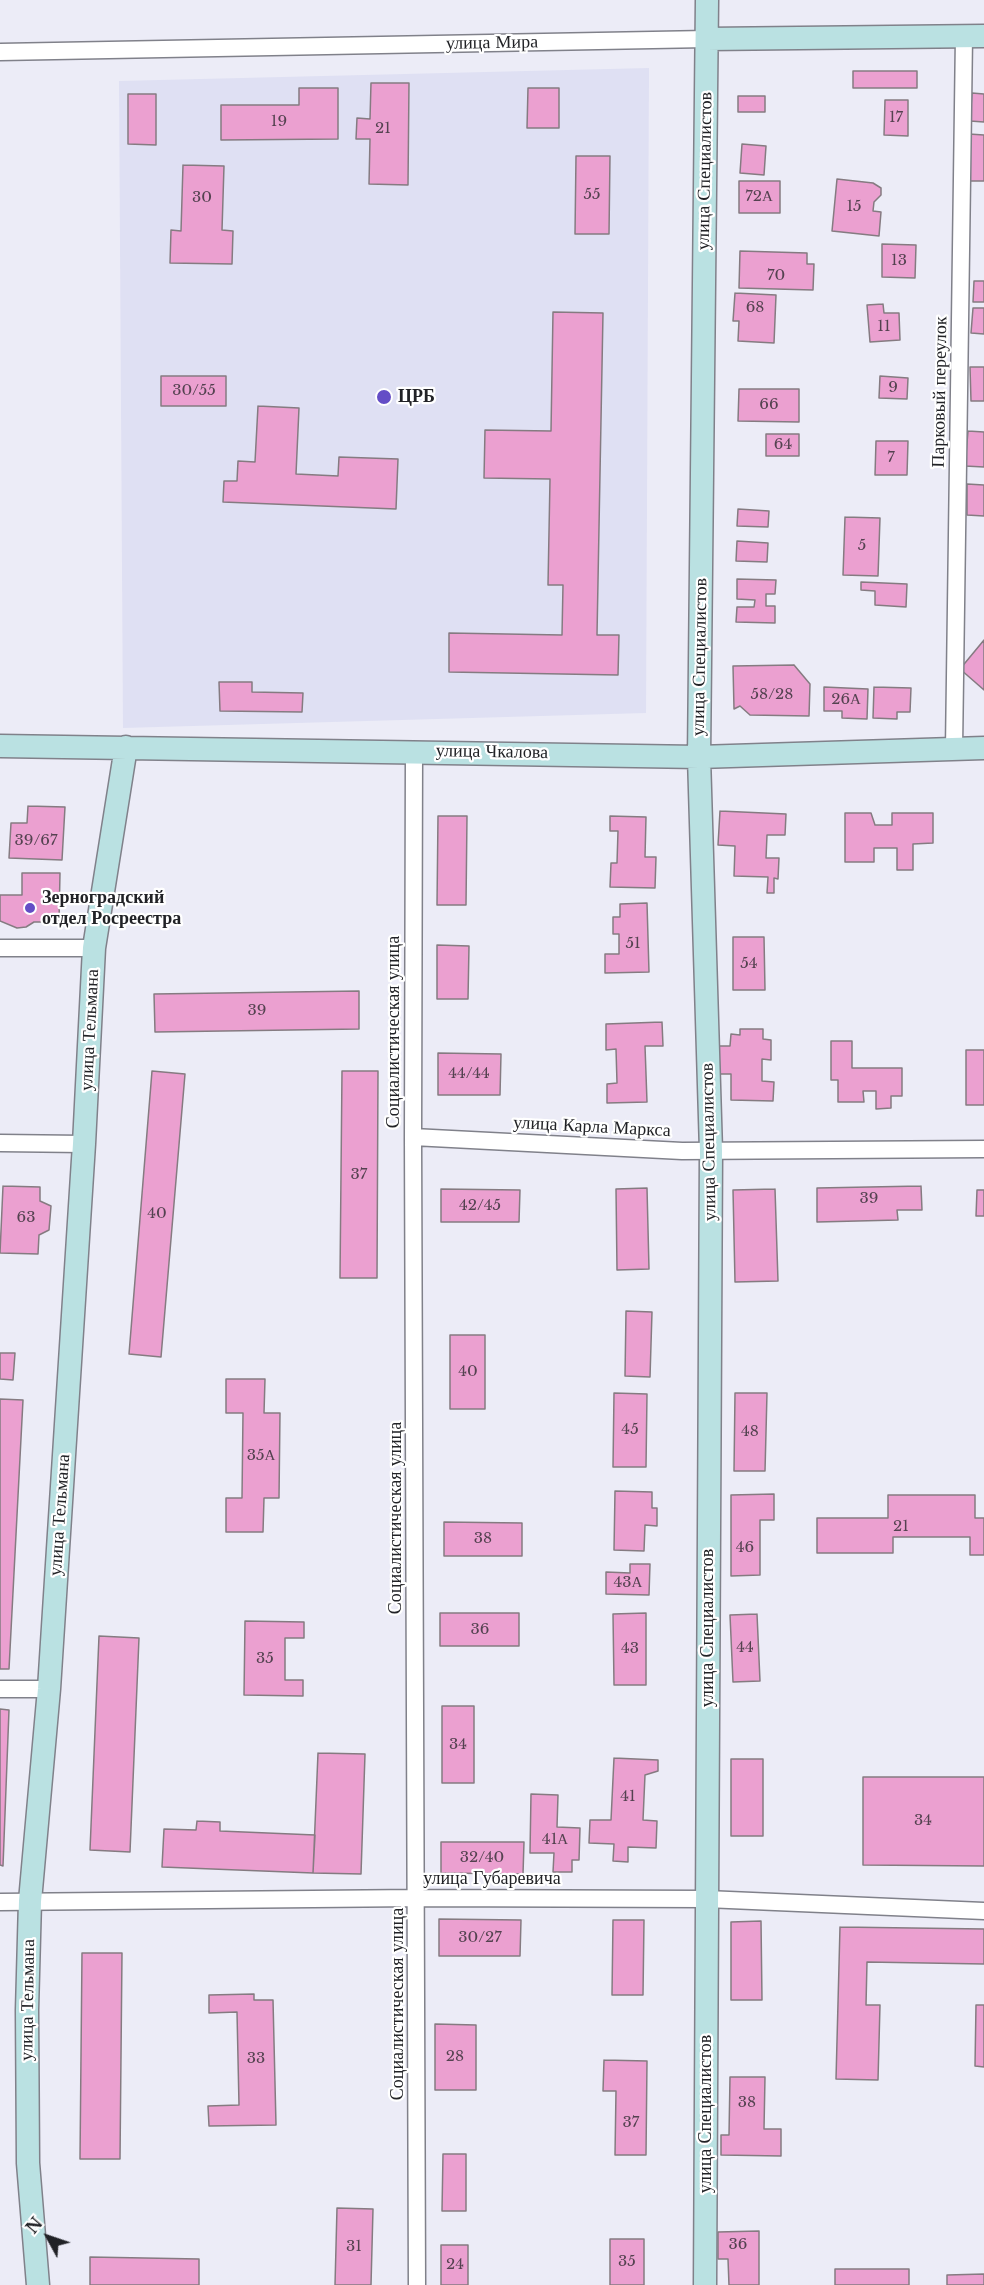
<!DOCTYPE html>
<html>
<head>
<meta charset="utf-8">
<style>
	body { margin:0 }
	#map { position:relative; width:984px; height:2285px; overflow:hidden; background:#ececf7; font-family:"Libre Baskerville",serif }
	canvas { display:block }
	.north { position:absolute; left:18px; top:2207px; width:60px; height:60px; -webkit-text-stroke:4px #fff; paint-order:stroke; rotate:310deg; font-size:16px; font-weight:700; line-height:24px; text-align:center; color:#212226 }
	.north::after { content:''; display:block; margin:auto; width:21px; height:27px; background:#212226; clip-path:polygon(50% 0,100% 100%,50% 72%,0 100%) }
</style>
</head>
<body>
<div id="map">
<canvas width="984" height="2285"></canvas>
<div class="north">N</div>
</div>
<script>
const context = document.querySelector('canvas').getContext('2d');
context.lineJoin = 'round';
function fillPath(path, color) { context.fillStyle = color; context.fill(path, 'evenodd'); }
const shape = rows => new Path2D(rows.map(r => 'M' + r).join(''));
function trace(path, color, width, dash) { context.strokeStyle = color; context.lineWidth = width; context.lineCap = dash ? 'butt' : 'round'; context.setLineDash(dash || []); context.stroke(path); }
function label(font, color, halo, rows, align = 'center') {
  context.font = font + ' "Libre Baskerville",serif'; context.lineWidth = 4.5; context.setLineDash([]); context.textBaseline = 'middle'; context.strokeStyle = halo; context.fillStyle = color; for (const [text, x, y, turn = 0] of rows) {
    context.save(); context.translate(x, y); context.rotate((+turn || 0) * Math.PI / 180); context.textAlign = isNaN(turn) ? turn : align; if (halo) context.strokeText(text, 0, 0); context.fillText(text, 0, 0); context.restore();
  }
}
const built = shape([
	[649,68,646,713,123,728,119,81]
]);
const building = shape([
	[853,71,917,71,917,88,853,88,853,71],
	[371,83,409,83,408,185,369,184,370,139,356,139,357,118,370,119,371,83],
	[299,88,338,88,338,139,221,140,221,105,299,105,299,88],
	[528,88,559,88,559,128,527,128,528,88],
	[972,93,984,94,984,122,970,121,972,93],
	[128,94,156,94,156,145,128,144,128,94],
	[738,96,765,96,765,112,738,112,738,96],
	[885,100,908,100,908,136,884,135,885,100],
	[969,134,984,135,984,181,969,181,969,134],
	[742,144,766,146,764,175,740,173,742,144],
	[576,156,610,156,609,234,575,234,576,156],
	[183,165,224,166,222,230,233,231,232,264,170,263,171,230,181,231,183,165],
	[837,179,873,183,881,188,881,195,874,202,873,211,881,212,879,236,832,231,837,179],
	[739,181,780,181,780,213,739,213,739,181],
	[882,244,916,245,915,278,882,277,882,244],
	[740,251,807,253,807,264,814,264,813,290,739,288,740,251],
	[974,281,984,281,984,302,973,302,974,281],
	[735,293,776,295,774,343,738,341,739,321,733,321,735,293],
	[883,304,884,313,899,313,900,340,870,342,867,305,883,304],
	[973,308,984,308,984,334,971,333,973,308],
	[553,312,603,313,597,635,619,635,618,675,449,672,449,633,562,635,563,585,548,585,550,479,484,478,485,430,551,431,553,312],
	[970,367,984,367,984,401,971,401,970,367],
	[161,376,226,376,226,406,161,406,161,376],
	[880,376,908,378,907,399,879,398,880,376],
	[739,389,799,389,799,422,738,421,739,389],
	[258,406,299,408,296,474,338,476,339,457,398,459,396,509,223,502,224,481,237,481,238,461,255,462,258,406],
	[968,431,984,432,984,467,965,466,968,431],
	[766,434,799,434,799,456,766,456,766,434],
	[876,441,908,441,907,475,875,475,876,441],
	[967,484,984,485,984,516,967,515,967,484],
	[738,509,769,511,768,527,737,526,738,509],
	[845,517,880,518,878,576,843,575,845,517],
	[737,541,768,543,767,562,736,561,737,541],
	[737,579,776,580,775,594,766,594,766,606,775,606,775,623,736,622,737,607,754,607,755,600,737,599,737,579],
	[861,582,907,584,906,607,875,605,875,591,861,590,861,582],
	[984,640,984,690,960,669,984,640],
	[794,665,810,684,809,716,750,715,740,706,734,709,733,666,794,665],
	[219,682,252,682,252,692,303,693,302,712,220,711,219,682],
	[824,687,868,689,867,719,842,718,842,711,824,711,824,687],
	[874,687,911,688,910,712,897,712,897,719,873,718,874,687],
	[28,806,65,807,62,860,9,858,11,823,27,823,28,806],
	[720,811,786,814,785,835,767,835,766,858,779,858,778,879,774,878,774,893,767,893,768,877,734,876,735,846,718,845,720,811],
	[845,813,871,813,875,825,892,825,892,813,933,813,933,843,913,844,913,870,897,870,897,848,874,848,874,862,845,862,845,813],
	[438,816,467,816,466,905,437,905,438,816],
	[610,816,646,817,645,857,656,857,655,888,610,887,611,863,617,863,618,831,610,831,610,816],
	[22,873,60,873,59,922,34,922,26,927,17,928,0,921,0,895,22,895,22,873],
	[647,903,649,972,605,973,605,954,619,954,619,934,613,934,613,917,620,917,620,904,647,903],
	[733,937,764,937,765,990,733,990,733,937],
	[437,945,469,946,468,999,437,999,437,945],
	[359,991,359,1029,155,1032,154,994,359,991],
	[662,1022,663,1046,645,1046,647,1102,607,1103,607,1084,617,1083,616,1049,606,1050,606,1024,662,1022],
	[740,1029,763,1029,763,1039,771,1040,771,1060,762,1059,762,1081,774,1082,773,1101,731,1100,731,1074,717,1074,717,1046,730,1046,731,1034,740,1035,740,1029],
	[831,1041,852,1041,852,1068,902,1068,902,1096,891,1096,891,1108,876,1109,876,1091,863,1091,864,1102,838,1102,838,1080,831,1080,831,1041],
	[966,1050,984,1050,984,1105,966,1105,966,1050],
	[438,1053,501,1054,500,1095,438,1095,438,1053],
	[152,1071,185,1074,161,1357,129,1354,152,1071],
	[342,1071,378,1071,377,1278,340,1278,342,1071],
	[3,1186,40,1187,40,1201,51,1206,49,1230,39,1235,38,1254,0,1253,3,1186],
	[921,1186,922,1210,897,1210,898,1220,817,1222,817,1188,921,1186],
	[647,1188,649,1269,617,1270,616,1189,647,1188],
	[441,1189,520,1190,519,1222,441,1222,441,1189],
	[775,1189,778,1281,735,1282,733,1190,775,1189],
	[977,1190,984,1190,984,1216,976,1216,977,1190],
	[626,1311,652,1312,650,1377,625,1376,626,1311],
	[450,1335,485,1335,485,1409,450,1409,450,1335],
	[0,1353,15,1353,13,1380,0,1379,0,1353],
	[226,1379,265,1379,264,1413,280,1413,279,1498,264,1498,263,1532,226,1532,226,1498,242,1498,243,1413,226,1413,226,1379],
	[614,1393,647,1394,646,1467,613,1467,614,1393],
	[735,1393,767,1393,765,1471,734,1471,735,1393],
	[0,1399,23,1400,9,1669,0,1669,0,1399],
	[615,1491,652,1492,652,1508,657,1508,657,1526,645,1525,644,1551,614,1550,615,1491],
	[774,1494,774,1520,760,1520,760,1575,731,1576,731,1495,774,1494],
	[888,1495,975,1495,975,1518,984,1518,984,1555,970,1555,970,1537,893,1537,893,1553,817,1553,817,1518,888,1518,888,1495],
	[444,1522,522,1523,522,1556,444,1556,444,1522],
	[630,1564,650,1564,649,1595,606,1594,606,1572,630,1573,630,1564],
	[440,1613,519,1613,519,1646,440,1646,440,1613],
	[646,1613,646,1685,614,1685,613,1614,646,1613],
	[757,1614,760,1681,733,1682,730,1615,757,1614],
	[245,1621,304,1622,304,1638,285,1638,285,1680,303,1680,303,1696,244,1695,245,1621],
	[99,1636,139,1638,130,1852,90,1850,99,1636],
	[442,1706,474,1706,474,1783,442,1783,442,1706],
	[0,1709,9,1710,3,1866,0,1865,0,1709],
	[318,1753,365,1754,361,1874,313,1873,318,1753],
	[614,1758,658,1760,658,1771,645,1775,643,1820,657,1821,656,1848,628,1847,628,1862,613,1861,614,1844,589,1843,590,1820,611,1820,614,1758],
	[731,1759,763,1759,763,1836,731,1836,731,1759],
	[863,1777,984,1777,984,1866,863,1865,863,1777],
	[531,1794,558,1795,557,1827,580,1828,579,1860,572,1860,572,1872,553,1872,554,1853,530,1853,531,1794],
	[197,1821,220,1822,220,1831,315,1835,313,1873,162,1867,164,1829,196,1830,197,1821],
	[441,1842,524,1842,523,1874,441,1873,441,1842],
	[439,1919,521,1920,520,1956,439,1956,439,1919],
	[613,1920,644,1920,643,1995,612,1995,613,1920],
	[761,1921,762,2000,731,2000,731,1922,761,1921],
	[840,1927,984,1929,984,1964,867,1962,866,2005,880,2005,878,2080,836,2079,840,1927],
	[82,1953,122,1953,120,2159,80,2159,82,1953],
	[254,1994,254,2000,273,2000,276,2125,209,2126,208,2106,239,2105,237,2012,209,2013,209,1995,254,1994],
	[976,2005,984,2005,984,2067,975,2066,976,2005],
	[435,2024,476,2025,476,2090,435,2090,435,2024],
	[604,2060,647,2061,646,2155,615,2155,616,2091,603,2091,604,2060],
	[730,2077,765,2077,764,2129,781,2129,781,2156,721,2155,721,2135,729,2135,730,2077],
	[443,2154,466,2154,466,2211,442,2211,443,2154],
	[337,2208,373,2209,371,2285,335,2285,337,2208],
	[759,2231,759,2285,729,2285,728,2259,718,2259,718,2232,759,2231],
	[610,2239,644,2239,644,2285,610,2285,610,2239],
	[441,2245,468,2245,468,2285,441,2285,441,2245],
	[90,2257,199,2259,199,2285,90,2285,90,2257],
	[835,2269,909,2269,909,2285,835,2285,835,2269],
	[984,2274,984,2285,947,2285,947,2275,984,2274]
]);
const street = shape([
	[0,52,707,39],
	[954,748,964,36],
	[414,751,413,1137,417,2285],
	[0,948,94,948],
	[413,1137,682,1151,984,1149],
	[0,1143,84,1144],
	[0,1689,49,1689],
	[0,1902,417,1898,706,1899,984,1911]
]);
const secondary = shape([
	[707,39,984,36],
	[0,746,699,757,984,748],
	[38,2285,28,2163,27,2010,30,1901,49,1689,84,1144,94,948,126,747],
	[705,2285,711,1151,699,757,707,0]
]);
const markers = [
	[384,397,8,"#644dc6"],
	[30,908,6,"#644dc6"]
];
const numberNames = [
	["17",896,118],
	["19",279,122],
	["21",383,129],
	["55",592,195],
	["72А",759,197],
	["30",202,198],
	["15",854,207],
	["13",899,261],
	["70",776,276],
	["68",755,308],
	["11",884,327],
	["9",893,388],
	["30/55",194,391],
	["66",769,405],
	["64",783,445],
	["7",891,458],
	["5",862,546],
	["58/28",772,695],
	["26А",846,700],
	["39/67",36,841],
	["51",633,944],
	["54",749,964],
	["39",257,1011],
	["44/44",469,1074],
	["37",359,1175],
	["39",869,1199],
	["42/45",480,1206],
	["40",157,1214],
	["63",26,1218],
	["40",468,1372],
	["45",630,1430],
	["48",750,1432],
	["35А",261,1456],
	["21",901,1527],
	["38",483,1539],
	["46",745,1548],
	["43А",628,1583],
	["36",480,1630],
	["44",745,1648],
	["43",630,1649],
	["35",265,1659],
	["34",458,1745],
	["41",628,1797],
	["34",923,1821],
	["41А",555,1840],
	["32/40",482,1858],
	["30/27",480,1938],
	["28",455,2057],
	["33",256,2059],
	["38",747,2103],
	["37",631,2123],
	["36",738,2245],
	["31",354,2247],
	["35",627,2262],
	["24",455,2265]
];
const streetNames = [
	["улица Мира",492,43,-1],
	["улица Специалистов",705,171,-89],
	["Парковый переулок",940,392,-89],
	["улица Специалистов",700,657,-89],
	["улица Чкалова",492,752,1],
	["улица Тельмана",90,1030,-87],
	["Социалистическая улица",394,1032,-90],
	["улица Карла Маркса",592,1127,3],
	["улица Специалистов",709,1142,-91],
	["улица Тельмана",60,1515,-86],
	["Социалистическая улица",396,1518,-90],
	["улица Специалистов",708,1628,-90],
	["улица Губаревича",492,1879],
	["улица Тельмана",28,2000,-89],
	["Социалистическая улица",398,2004,-90],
	["улица Специалистов",706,2114,-90]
];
const poiNames = [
	["ЦРБ",398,397],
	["Зерноградский",42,898],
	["отдел Росреестра",42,919]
];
fillPath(built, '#dfe0f3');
fillPath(building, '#eba0d0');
trace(building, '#857b81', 1.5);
trace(street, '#80818a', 19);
trace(secondary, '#80818a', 25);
trace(street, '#fff', 16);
trace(secondary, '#bae1e2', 22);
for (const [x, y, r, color] of markers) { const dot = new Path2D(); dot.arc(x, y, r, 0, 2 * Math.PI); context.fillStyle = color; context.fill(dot); trace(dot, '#fff', 2); }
label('15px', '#544250', null, numberNames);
label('18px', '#212226', '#fff', streetNames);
label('bold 18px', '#212226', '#fff', poiNames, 'left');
</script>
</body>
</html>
